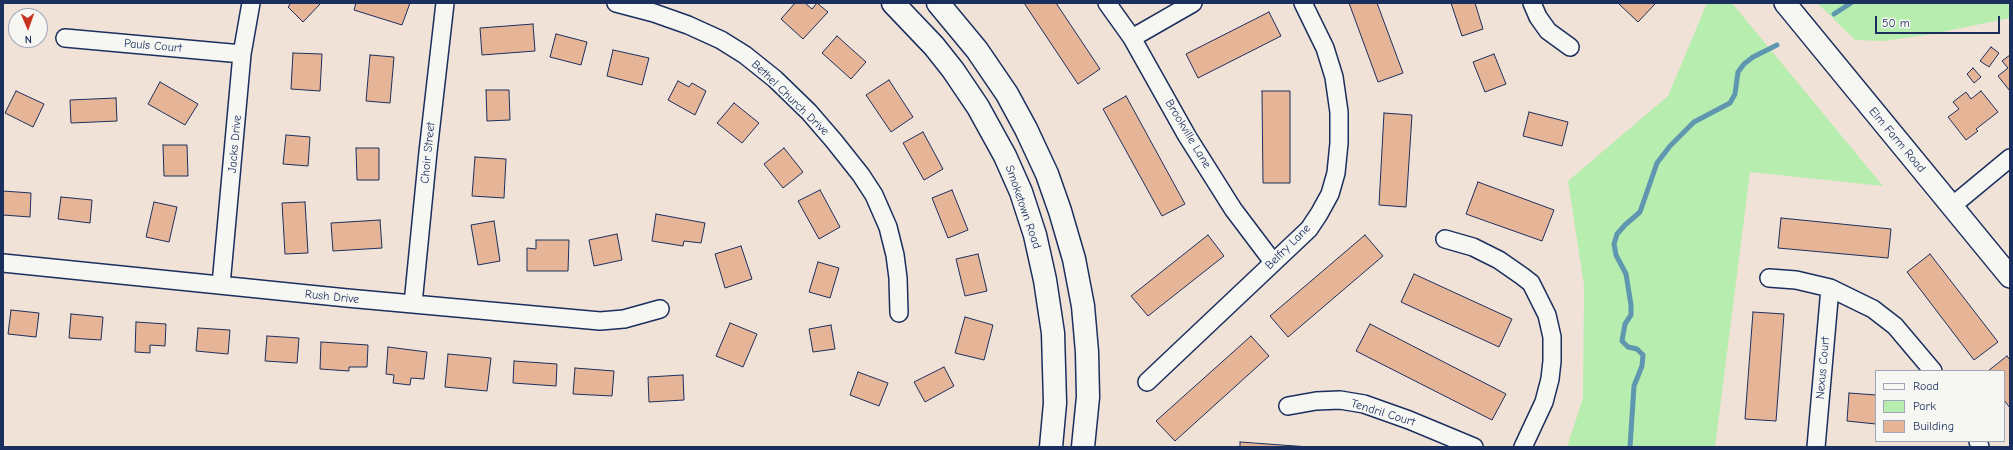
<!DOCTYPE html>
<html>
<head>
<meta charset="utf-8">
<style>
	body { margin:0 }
	#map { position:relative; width:2013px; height:450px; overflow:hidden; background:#f1e2d7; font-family:"Comic Neue",sans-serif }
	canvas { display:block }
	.frame { position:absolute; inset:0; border:4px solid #1b2f5e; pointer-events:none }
	.legend { position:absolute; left:1875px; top:370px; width:130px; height:72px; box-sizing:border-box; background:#f6f6f2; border:1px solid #9ea6b7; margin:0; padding:5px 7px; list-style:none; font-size:12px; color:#1b2f5e }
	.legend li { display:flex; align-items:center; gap:8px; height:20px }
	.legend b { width:20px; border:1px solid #9ea6b7 }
	.north { position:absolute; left:8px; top:8px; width:40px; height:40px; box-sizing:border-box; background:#f6f6f2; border:1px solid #9ea6b7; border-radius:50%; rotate:178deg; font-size:11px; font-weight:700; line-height:16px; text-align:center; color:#1b2f5e }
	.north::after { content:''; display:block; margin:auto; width:14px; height:18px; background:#c8321e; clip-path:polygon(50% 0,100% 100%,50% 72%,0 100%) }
	.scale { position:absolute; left:1875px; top:16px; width:125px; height:18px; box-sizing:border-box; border:2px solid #1b2f5e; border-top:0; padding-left:5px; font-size:12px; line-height:14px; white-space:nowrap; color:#1b2f5e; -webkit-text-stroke:3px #f6f6f2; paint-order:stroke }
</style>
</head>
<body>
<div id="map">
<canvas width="2013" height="450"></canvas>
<div class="frame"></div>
<ul class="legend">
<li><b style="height:5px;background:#f6f6f2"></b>Road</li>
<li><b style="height:11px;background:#b7edaf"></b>Park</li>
<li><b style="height:11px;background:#e6b597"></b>Building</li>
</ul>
<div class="north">N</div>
<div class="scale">50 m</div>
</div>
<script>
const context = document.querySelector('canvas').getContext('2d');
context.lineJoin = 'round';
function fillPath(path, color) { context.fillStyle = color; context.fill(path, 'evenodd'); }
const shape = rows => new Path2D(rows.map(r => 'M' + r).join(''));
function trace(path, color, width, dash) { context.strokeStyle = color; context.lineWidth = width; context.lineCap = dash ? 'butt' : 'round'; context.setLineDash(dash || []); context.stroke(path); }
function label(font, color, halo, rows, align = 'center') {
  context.font = font + ' "Comic Neue",sans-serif'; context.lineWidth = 3.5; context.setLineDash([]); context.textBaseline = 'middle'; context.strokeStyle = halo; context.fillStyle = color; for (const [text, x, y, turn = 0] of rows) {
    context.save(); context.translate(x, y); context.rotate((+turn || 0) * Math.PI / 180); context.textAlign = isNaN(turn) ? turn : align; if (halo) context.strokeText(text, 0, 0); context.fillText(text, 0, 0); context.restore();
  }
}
const green = shape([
	[1707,3,1732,3,1883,186,1750,172,1715,447,1567,447,1583,398,1584,285,1568,181,1668,96],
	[1817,3,2010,3,2010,18,1927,35,1883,41,1855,40]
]);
const stream = shape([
	[1834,14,1851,3],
	[1630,447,1634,386,1642,366,1643,355,1637,349,1628,347,1622,341,1625,324,1631,315,1631,305,1626,274,1616,255,1614,244,1617,234,1625,225,1640,212,1657,163,1670,146,1694,122,1730,103,1735,94,1738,72,1744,64,1753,57,1777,45]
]);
const building = shape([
	[291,3,321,3,303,22,288,7,291,3],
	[356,3,410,3,402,25,354,10,356,3],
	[795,3,805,3,812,9,817,3,828,12,803,39,781,19,795,3],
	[1024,3,1056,3,1100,69,1078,84,1024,3],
	[1349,3,1377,3,1403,73,1378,82,1349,3],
	[1451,3,1475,3,1483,29,1462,36,1451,3],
	[1618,3,1653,3,1655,4,1638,22,1618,3],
	[1269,12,1281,36,1198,78,1186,54,1269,12],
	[533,24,535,51,482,55,480,28,533,24],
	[556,34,587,42,581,65,550,57,556,34],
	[837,36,866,62,851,79,822,53,837,36],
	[1991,47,1999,53,1989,67,1980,61,1991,47],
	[613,50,649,58,642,85,607,76,613,50],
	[293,53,322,54,320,91,291,89,293,53],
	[1494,54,1506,84,1485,92,1473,62,1494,54],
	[370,55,394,57,390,103,366,101,370,55],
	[2010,55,2010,91,1998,76,2008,68,2002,61,2010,55],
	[1973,68,1981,77,1974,83,1967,74,1973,68],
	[889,80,913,117,891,132,866,95,889,80],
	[678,81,689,87,692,83,706,91,695,115,668,100,678,81],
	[160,82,198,104,185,125,148,104,160,82],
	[486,90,509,90,510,120,487,121,486,90],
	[16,91,44,104,33,127,5,113,16,91],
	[1262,91,1290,91,1290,183,1263,183,1262,91],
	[1981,91,1998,112,1976,129,1978,131,1966,140,1948,117,1959,109,1953,102,1966,92,1971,99,1981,91],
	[1126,96,1185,204,1162,216,1103,109,1126,96],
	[116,98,117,121,71,123,70,100,116,98],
	[734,103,759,123,742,143,717,123,734,103],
	[1529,112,1568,122,1562,146,1523,136,1529,112],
	[1384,113,1412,115,1406,207,1379,205,1384,113],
	[923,132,943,169,924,180,903,143,923,132],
	[286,135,310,137,308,166,283,164,286,135],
	[163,145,187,145,188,176,164,176,163,145],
	[356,148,379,148,379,180,357,180,356,148],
	[784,148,803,172,783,188,764,164,784,148],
	[475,157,506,159,504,198,472,196,475,157],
	[1478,182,1554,210,1542,241,1466,214,1478,182],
	[820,190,840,227,819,239,798,201,820,190],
	[952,190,968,230,948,238,932,198,952,190],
	[3,191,31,193,30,217,3,215,3,191],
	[61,197,92,200,90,223,58,219,61,197],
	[154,202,177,207,169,242,146,237,154,202],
	[305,202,308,253,285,254,282,203,305,202],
	[656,214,705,223,701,243,684,241,683,246,652,241,656,214],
	[1781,218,1891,229,1888,258,1778,248,1781,218],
	[380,220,382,248,333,251,331,223,380,220],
	[494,221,500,261,478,265,471,225,494,221],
	[617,234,622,260,594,266,589,240,617,234],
	[1208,235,1224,256,1148,316,1131,296,1208,235],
	[1365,235,1383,256,1288,337,1270,316,1365,235],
	[536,240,569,240,568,271,527,271,527,248,536,249,536,240],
	[741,246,752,279,725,288,715,254,741,246],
	[978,254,987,291,965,296,956,259,978,254],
	[1930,254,1998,342,1974,360,1907,272,1930,254],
	[818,262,839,268,830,298,809,292,818,262],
	[1414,274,1512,319,1499,347,1401,302,1414,274],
	[11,310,39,313,36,337,8,334,11,310],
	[1753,312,1784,314,1776,421,1745,419,1753,312],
	[71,314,103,317,101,340,69,338,71,314],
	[965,317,993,325,984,360,955,353,965,317],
	[136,322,166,324,165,346,150,345,150,353,135,352,136,322],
	[730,323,757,334,743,367,716,356,730,323],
	[1370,324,1506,394,1492,420,1356,351,1370,324],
	[831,325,835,349,813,352,809,329,831,325],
	[198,328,230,330,228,354,196,351,198,328],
	[267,336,299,338,297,363,265,361,267,336],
	[1251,336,1269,356,1175,441,1156,421,1251,336],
	[321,342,368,345,367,367,349,367,349,371,320,369,321,342],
	[388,347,427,352,424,379,411,378,410,385,393,383,394,375,386,374,388,347],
	[448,354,491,358,487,391,445,387,448,354],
	[2007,356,2010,360,2010,408,2004,400,2004,371,1988,371,2007,356],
	[514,361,557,364,556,386,513,383,514,361],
	[944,367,954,386,925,402,914,382,944,367],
	[575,368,614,371,612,396,573,394,575,368],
	[858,372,888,383,879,406,850,395,858,372],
	[683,375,684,400,649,402,648,377,683,375],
	[1849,393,1876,395,1876,424,1847,421,1849,393],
	[1240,442,1309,447,1240,447,1240,442]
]);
const minor = shape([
	[616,3,654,13,688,25,721,40,745,55,775,79,809,112,834,141,861,175,874,195,888,227,895,255,898,278,899,313],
	[1107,3,1132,38,1187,136,1233,209,1273,262],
	[1532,3,1538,17,1548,31,1570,47],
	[65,38,242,54],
	[1132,38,1193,3],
	[1952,206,2010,158],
	[1445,239,1473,247,1499,260,1522,276,1531,283,1547,315,1552,337,1552,361,1550,379,1544,402,1523,447],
	[3,263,347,298,600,321,624,319,660,309],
	[1769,278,1796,280,1830,288,1873,309,1895,326,1933,371],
	[221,285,242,54,251,3],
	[413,304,428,152,445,3],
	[1147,382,1309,229,1319,214,1330,194,1336,173,1339,143,1339,112,1334,77,1325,48,1303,3],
	[1288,406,1316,401,1340,400,1364,404,1409,420,1474,447],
	[1978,441,1980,447],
	[1816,447,1830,288]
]);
const tertiary = shape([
	[1785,3,2010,277]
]);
const secondary = shape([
	[893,3,934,46,953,70,978,107,1005,156,1021,192,1035,235,1045,280,1053,333,1055,403,1051,447],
	[938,3,977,50,1007,94,1026,129,1047,174,1060,211,1074,259,1083,306,1087,352,1088,397,1083,447]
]);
const streetNames = [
	["Pauls Court",153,46,5],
	["Bethel Church Drive",790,98,44],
	["Brookville Lane",1188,134,59],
	["Elm Farm Road",1897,140,50],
	["Jacks Drive",235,144,-85],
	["Choir Street",428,153,-84],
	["Smoketown Road",1023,207,71],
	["Belfry Lane",1288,247,-45],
	["Rush Drive",332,297,6],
	["Nexus Court",1823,368,-85],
	["Tendril Court",1383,413,17]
];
fillPath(green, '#b7edaf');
trace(stream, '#5f97b0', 5);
fillPath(building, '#e6b597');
trace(building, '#1b2f5e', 1);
trace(minor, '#1b2f5e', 20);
trace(tertiary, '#1b2f5e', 24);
trace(secondary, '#1b2f5e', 25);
trace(minor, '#f6f6f2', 17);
trace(tertiary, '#f6f6f2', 21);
trace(secondary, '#f6f6f2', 22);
label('12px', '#1b2f5e', '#f6f6f2', streetNames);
</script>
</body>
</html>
